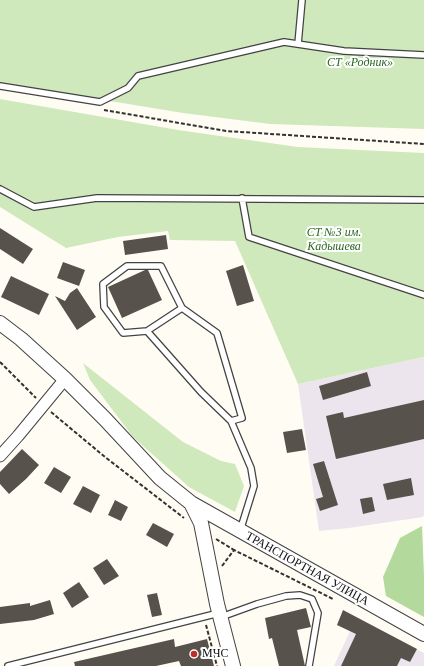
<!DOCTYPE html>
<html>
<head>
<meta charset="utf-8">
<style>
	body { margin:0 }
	canvas { display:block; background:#fffdf3 }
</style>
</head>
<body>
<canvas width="424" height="666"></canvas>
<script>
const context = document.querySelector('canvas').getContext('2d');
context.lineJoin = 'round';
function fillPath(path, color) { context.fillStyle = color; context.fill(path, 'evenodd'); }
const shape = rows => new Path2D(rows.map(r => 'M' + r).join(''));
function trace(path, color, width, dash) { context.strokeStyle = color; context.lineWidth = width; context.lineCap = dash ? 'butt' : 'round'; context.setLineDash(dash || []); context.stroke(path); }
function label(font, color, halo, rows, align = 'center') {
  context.font = font + ' Georgia,serif'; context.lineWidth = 4; context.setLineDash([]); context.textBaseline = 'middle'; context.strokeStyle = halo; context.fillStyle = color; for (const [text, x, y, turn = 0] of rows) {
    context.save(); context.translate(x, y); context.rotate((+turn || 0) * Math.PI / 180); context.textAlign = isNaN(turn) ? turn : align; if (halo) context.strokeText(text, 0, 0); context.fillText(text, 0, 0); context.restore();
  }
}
const industrial = shape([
	[424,357,424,515,423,517,349,528,319,531,298,384],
	[343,611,424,653,424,666,334,666,350,631,337,625]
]);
const green = shape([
	[0,0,424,0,424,129,270,124,183,113,0,83],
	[0,99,178,130,298,147,424,153,424,357,298,384,235,241,170,240,168,231,118,237,66,248,0,207],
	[83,363,183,442,221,461,235,464,244,486,235,512,189,487,133,437,90,380]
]);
const forest = shape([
	[422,526,424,576,424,617,386,596,383,577,400,538]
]);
const building = shape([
	[0,228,33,249,23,264,0,249],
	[166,235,168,249,125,255,123,241],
	[63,262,85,270,79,286,57,278],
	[243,265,254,301,237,306,226,271],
	[145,270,148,270,162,300,122,318,108,287],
	[11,276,49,294,39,315,1,297],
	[77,288,96,317,77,330,55,296,65,301,70,293],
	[367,372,371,386,323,400,319,386],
	[424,400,424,439,336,459,326,416,343,412,344,418],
	[302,429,306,450,287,453,283,432],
	[22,449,39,465,26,479,9,494,0,484,0,472],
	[324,461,338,505,320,511,316,499,323,497,313,464],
	[54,467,71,477,61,493,44,483],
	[411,478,414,495,387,500,383,484],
	[83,486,100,495,91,513,73,504],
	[372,497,375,511,363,514,360,499],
	[115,500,128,507,121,521,108,515],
	[153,523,174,534,167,547,146,535],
	[107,559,119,576,104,585,93,568],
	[79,582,89,597,72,608,63,593],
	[157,593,162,615,152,617,147,595],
	[50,600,54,614,34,620,0,624,0,607,30,603,30,606],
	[306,608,311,627,297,630,305,666,279,666,272,638,269,639,265,618],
	[343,610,417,649,410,662,401,658,397,666,341,666,356,634,337,625],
	[174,639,175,647,207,639,214,666,181,666,179,661,156,666,75,666,74,662]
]);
const path = shape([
	[104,110,226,131,424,144],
	[0,362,36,398],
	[51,412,105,457,184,518],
	[216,539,234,550],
	[222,566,234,550,333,599],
	[206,625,217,666]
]);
const service = shape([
	[298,44,302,0],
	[0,86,100,102,128,88,138,76,284,42,344,51,424,55],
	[0,189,34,207,97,198,424,200],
	[242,198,249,237,424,295],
	[182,308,147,331,123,333,104,307,103,284,127,266,161,266,182,308,217,333,242,418,231,421],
	[147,331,201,392,231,421,251,468,254,486,240,531],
	[221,617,257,604,286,596,300,595,312,599,318,613,309,666],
	[8,666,219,613]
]);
const minor = shape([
	[0,456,18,436,65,379]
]);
const tertiary = shape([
	[0,323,21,339,65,379,105,419,160,478,191,503,424,634],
	[191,503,201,523,217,604,233,666]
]);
const markers = [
	[194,654,4,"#bd2e2a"]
];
const parkNames = [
	["СТ «Родник»",360,63],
	["СТ №3 им.",334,233],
	["Кадышева",334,247]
];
const streetNames = [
	["ТРАНСПОРТНАЯ УЛИЦА",307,569,29]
];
const poiNames = [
	["МЧС",202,654]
];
fillPath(industrial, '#ede5ee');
fillPath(green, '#d0e9bc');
fillPath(forest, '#b3d99c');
fillPath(building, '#58524c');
trace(service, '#434343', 8);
trace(minor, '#434343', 13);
trace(tertiary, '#434343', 16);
trace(path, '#323232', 2, [4, 2]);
trace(service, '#fff', 5.5);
trace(minor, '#fff', 11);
trace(tertiary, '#fff', 14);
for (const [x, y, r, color] of markers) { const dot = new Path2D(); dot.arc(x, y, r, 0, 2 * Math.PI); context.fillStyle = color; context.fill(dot); trace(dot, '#fff', 1.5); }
label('italic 12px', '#2a6721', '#fff', parkNames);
label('12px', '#101010', '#fff', streetNames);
label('12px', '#101010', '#fff', poiNames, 'left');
</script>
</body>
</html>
